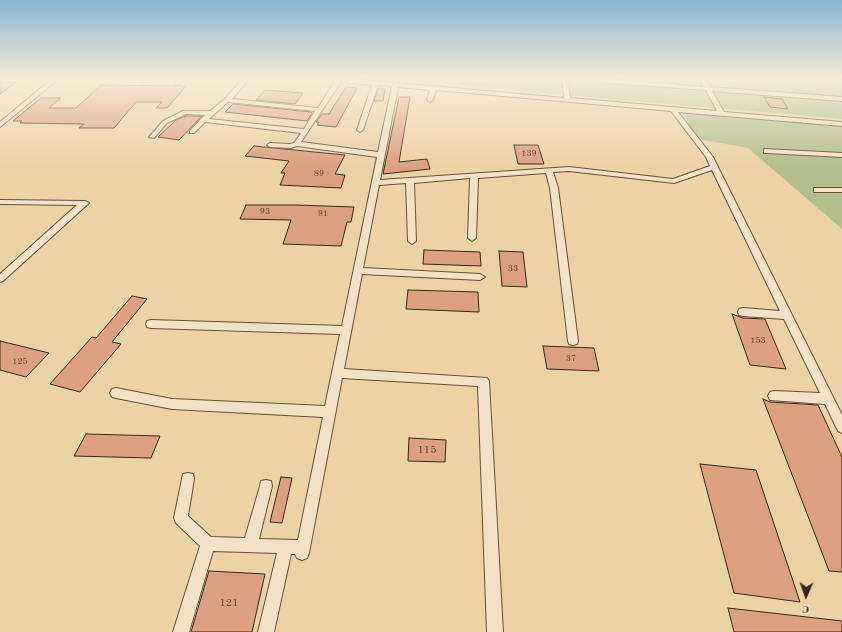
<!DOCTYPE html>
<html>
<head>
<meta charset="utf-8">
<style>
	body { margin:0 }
	#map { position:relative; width:842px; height:632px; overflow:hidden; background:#ecd3a6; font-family:"Old Standard TT",serif }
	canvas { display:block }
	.north { position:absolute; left:786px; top:576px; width:40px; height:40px; -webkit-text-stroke:3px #f3e2c5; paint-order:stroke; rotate:182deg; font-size:11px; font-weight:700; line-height:16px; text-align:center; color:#362817 }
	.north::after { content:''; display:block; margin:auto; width:14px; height:18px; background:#362817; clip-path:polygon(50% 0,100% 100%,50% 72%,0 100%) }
</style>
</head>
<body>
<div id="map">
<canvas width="842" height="632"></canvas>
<div class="north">С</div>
</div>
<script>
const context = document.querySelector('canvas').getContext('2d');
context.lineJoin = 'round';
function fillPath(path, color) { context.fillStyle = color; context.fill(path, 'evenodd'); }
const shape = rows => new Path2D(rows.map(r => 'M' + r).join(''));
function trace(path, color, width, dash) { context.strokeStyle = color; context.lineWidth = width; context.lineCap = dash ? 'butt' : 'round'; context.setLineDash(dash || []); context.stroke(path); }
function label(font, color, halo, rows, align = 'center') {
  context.font = font + ' "Old Standard TT",serif'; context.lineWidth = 3; context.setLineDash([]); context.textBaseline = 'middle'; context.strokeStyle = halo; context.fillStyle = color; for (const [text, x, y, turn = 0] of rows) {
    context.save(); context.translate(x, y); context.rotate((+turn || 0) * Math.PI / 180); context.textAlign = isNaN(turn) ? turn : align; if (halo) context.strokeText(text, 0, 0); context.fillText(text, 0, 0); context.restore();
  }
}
const green = shape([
	[392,78,842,78,842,119,565,95],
	[682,112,842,127,842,229,748,148,698,139]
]);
const building = shape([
	[0,82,16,82,0,94,0,82],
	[101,85,186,86,167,108,156,108,162,102,136,102,114,128,79,128,84,124,20,123,22,121,13,121,41,98,61,98,49,108,76,108,101,85],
	[346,87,357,88,336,127,317,125,319,122,316,122,322,114,329,114,346,87],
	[378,89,385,89,383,101,374,101,378,89],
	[265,90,303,93,295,104,256,100,265,90],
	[399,97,410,97,399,162,427,159,430,169,383,174,399,97],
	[764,97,782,99,788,109,770,107,764,97],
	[233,104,311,112,312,113,307,121,225,112,233,104],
	[186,116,202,116,179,140,158,137,176,120,186,116],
	[514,145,538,145,544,164,518,164,514,145],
	[254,146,345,155,335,174,345,175,341,188,280,185,285,173,281,173,289,161,245,156,254,146],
	[246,205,296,205,354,207,351,222,347,222,341,246,283,244,291,220,240,219,246,205],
	[424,250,480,252,481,266,423,264,424,250],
	[499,251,523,252,527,287,502,286,499,251],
	[408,290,478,292,479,312,406,309,408,290],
	[132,296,147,299,112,342,121,344,80,392,50,384,92,337,96,338,132,296],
	[732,314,743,318,765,319,786,369,750,365,732,314],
	[0,341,49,353,26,377,0,370,0,341],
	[543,346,594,348,599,371,547,369,543,346],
	[763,399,770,402,818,405,842,457,842,572,829,571,763,399],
	[86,434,160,436,151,458,74,456,86,434],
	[409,438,446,440,445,462,408,461,409,438],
	[700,464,756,470,800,602,734,593,700,464],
	[281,477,292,478,282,523,270,522,281,477],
	[209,571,265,574,252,632,191,632,209,571],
	[728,608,842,621,842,632,734,632,728,608]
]);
const minor = shape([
	[34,78,41,78,36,82,33,80,34,78],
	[53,78,60,78,0,127,0,122,53,78],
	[108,78,115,78,109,83,106,81,108,78],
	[141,78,148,78,143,82,140,80,141,78],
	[179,78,185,78,180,84,176,84,175,83,179,78],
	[243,78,250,78,232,99,318,108,335,81,314,78,341,78,564,98,562,78,568,78,570,98,717,111,706,90,596,82,593,80,598,78,704,87,699,78,705,78,710,87,842,97,842,101,712,91,724,112,842,122,842,126,678,112,713,157,842,415,842,433,838,431,825,404,770,400,768,396,770,392,774,391,820,393,784,319,743,316,739,315,738,312,739,309,743,308,780,311,712,170,674,183,569,171,553,172,558,188,578,341,577,344,573,345,569,344,568,341,550,188,546,173,478,178,476,238,472,241,468,238,470,178,414,183,416,241,412,244,408,241,406,183,379,185,363,268,480,274,485,277,480,280,362,274,344,369,487,378,489,381,503,632,487,632,478,386,342,378,309,553,307,558,302,560,297,558,295,554,291,554,274,632,258,632,277,553,213,551,189,632,173,632,200,546,176,523,174,518,183,474,188,473,193,474,194,479,188,516,211,537,245,538,260,486,261,481,266,480,271,481,272,486,259,539,298,540,323,417,172,409,116,398,112,397,110,393,112,389,116,388,172,399,325,406,340,334,151,328,147,327,146,324,147,321,151,320,342,326,377,157,297,146,291,148,270,147,267,145,270,143,290,144,294,143,301,133,205,122,194,133,190,133,190,131,205,115,186,114,167,123,154,138,149,137,163,121,183,111,210,111,225,99,243,78],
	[341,82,372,85,357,130,360,132,363,130,378,85,392,86,378,152,301,142,341,82],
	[398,87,430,90,427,100,430,102,433,100,436,90,671,111,706,157,710,166,673,179,569,167,380,180,398,87],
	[228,102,315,111,304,129,209,119,228,102],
	[764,149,842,153,842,157,767,153,764,153,764,149],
	[814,188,842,188,842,192,814,192,814,188],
	[0,200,85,201,89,203,3,281,0,282,0,274,77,205,0,204,0,200]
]);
const numberNames = [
	["139",529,154],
	["89",319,174],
	["93",265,212],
	["91",323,214],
	["33",513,269],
	["153",758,341],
	["37",571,359],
	["125",20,362]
];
const nearNumbernames = [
	["115",427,450],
	["121",229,603]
];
fillPath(green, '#b2be8b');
fillPath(building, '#dc9f7f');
trace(building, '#362817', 1);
trace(minor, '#64533b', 2);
fillPath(minor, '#f3e2c5');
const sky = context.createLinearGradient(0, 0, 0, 167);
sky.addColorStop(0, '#88b5d0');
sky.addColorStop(0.47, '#f6ebd7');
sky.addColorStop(1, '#f6ebd700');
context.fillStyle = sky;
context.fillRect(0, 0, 842, 167);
label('9px', '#604631', null, numberNames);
label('11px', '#604631', null, nearNumbernames);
</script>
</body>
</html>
